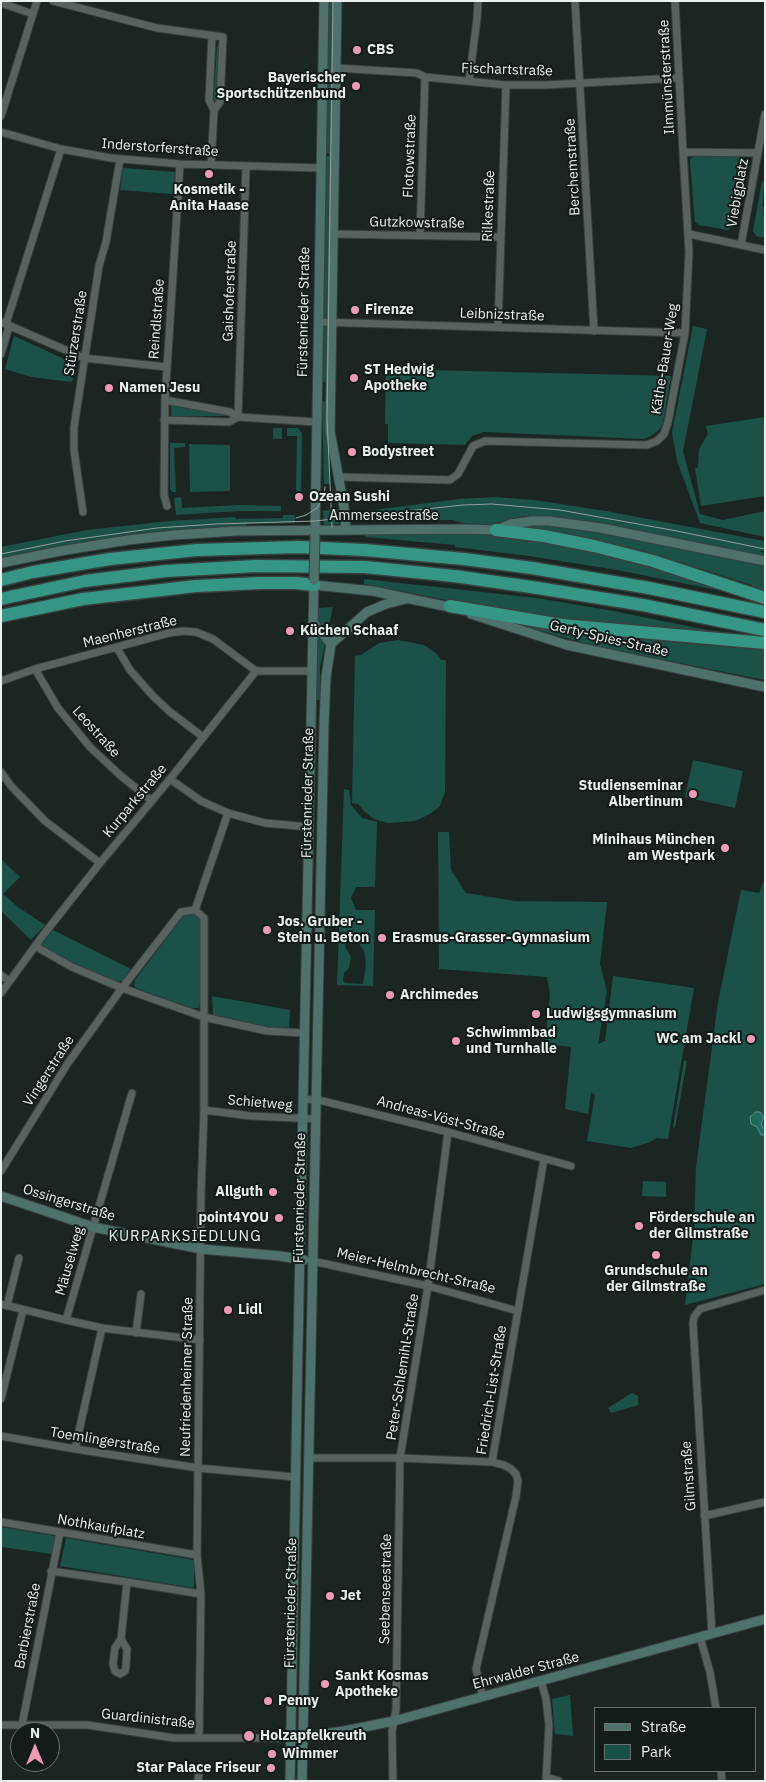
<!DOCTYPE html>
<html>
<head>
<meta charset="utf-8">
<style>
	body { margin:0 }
	#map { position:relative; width:766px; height:1782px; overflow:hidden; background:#1b2623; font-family:"IBM Plex Sans",sans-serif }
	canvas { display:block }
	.frame { position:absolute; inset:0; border:2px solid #eaf1ef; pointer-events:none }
	.legend { position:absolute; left:594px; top:1707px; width:162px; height:65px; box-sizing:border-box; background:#121c1a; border:1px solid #68716f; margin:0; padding:6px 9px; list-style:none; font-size:15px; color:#eaf1ef }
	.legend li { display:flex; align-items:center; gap:10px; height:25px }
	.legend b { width:25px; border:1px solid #68716f }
	.north { position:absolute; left:10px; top:1722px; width:50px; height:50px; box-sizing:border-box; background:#121c1a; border:1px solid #68716f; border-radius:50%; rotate:0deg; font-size:14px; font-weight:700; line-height:20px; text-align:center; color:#eaf1ef }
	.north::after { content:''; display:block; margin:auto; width:18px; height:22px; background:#f09ab5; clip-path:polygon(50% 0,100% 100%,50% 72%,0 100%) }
</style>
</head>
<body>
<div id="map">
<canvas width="766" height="1782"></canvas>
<div class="frame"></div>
<ul class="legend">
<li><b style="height:6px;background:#4e726b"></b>Straße</li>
<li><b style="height:14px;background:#1c5148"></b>Park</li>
</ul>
<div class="north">N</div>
</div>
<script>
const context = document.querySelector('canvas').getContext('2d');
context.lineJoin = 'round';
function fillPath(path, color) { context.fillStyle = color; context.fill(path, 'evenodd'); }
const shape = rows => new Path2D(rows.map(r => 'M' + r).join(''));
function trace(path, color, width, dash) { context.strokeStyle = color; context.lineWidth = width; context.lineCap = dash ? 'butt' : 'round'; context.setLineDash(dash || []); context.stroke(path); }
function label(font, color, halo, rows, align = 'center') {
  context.font = font + ' "IBM Plex Sans",sans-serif'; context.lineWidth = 4; context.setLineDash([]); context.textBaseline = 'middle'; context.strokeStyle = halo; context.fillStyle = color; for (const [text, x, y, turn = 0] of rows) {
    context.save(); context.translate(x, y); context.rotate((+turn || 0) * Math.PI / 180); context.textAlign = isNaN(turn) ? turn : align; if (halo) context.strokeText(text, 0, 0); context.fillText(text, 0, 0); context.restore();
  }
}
const green = shape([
	[326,1,335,1,332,153,323,153],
	[217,45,219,48,216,102,215,104,213,104],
	[323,156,332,156,330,321,321,321],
	[696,156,738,156,742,160,732,226,728,230,699,225,695,222,690,162,691,158],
	[123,168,175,172,173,194,120,190],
	[762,181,765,182,762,206,765,207,763,216,765,217,765,238,756,236,753,231],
	[322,323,329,323,329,382,321,382],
	[693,326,707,329,683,451,700,514,723,520,765,511,765,537,700,523,677,461,672,432],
	[14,336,75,364,72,382,31,377,5,369],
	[386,369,671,376,663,423,659,430,651,436,644,439,484,432,472,436,465,445,388,443,388,424,385,424],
	[322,401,328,402,330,484,324,484],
	[171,405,230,414,231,416,171,416],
	[765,417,765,496,701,506,695,468,698,468,699,449,708,434,706,426],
	[273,428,282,428,282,439,273,439],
	[287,428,298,428,302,433,301,493,296,493,297,436,287,436],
	[170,443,185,443,185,447,174,448,176,492,172,492,170,489],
	[189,444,230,445,230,491,190,492],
	[181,497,182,508,239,505,281,506,281,511,240,511,176,515,174,498],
	[494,497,534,500,606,511,764,541,765,551,761,550,761,552,765,553,765,556,615,526,545,516,523,516,489,525,467,524,452,520,366,521,366,511,459,499],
	[339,509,339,524,324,525,323,511],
	[283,515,295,515,295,523,247,524,246,526,133,534,49,548,1,558,1,547,87,530,169,521,235,517,236,519,283,518],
	[547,524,599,532,765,566,765,592,750,588,752,585,640,550,572,535,519,527],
	[453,532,506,535,540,539,634,560,727,591,727,592,617,570,529,556,455,547,455,545,365,537,365,534],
	[364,579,537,598,608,610,727,634,576,622,514,613,364,584],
	[333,607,320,667,320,700,316,700,318,608],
	[517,624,599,636,765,650,765,680,598,647],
	[398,640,424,645,437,654,441,660,446,660,445,792,440,806,430,814,415,821,388,823,374,819,364,811,358,804,352,803,355,656,361,655,379,643],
	[693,760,743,771,735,808,685,797],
	[344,789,349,790,351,805,362,818,377,822,375,887,356,887,351,898,356,910,375,910,373,986,337,985],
	[347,933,353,935,364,951,366,964,363,984,345,983,343,980,344,973,349,968,351,957,345,946],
	[438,832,449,832,451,870,466,893,515,901,607,902,600,964,607,991,598,1044,605,1041,613,976,694,988,668,1139,657,1138,650,1142,631,1148,587,1141,595,1095,591,1092,588,1114,565,1109,571,1047,545,1044,550,995,547,977,439,969],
	[1,859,20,877,3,894,18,907,45,925,31,940,1,911],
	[765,879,765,1284,685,1305,694,1230,696,1167,718,1002,741,890,759,893],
	[195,914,201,920,200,1003,199,1008,192,1008,138,989,134,986,135,980,183,916],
	[51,929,131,969,122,981,114,983,74,965,42,947,41,943],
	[212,996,290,1010,289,1029,287,1031,267,1028,216,1017,213,1014],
	[684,1060,687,1061,675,1128,673,1127],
	[643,1181,666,1182,666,1197,642,1196],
	[632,1393,638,1396,638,1405,611,1413,608,1408],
	[1,1527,55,1536,52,1554,1,1547],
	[66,1538,194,1560,194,1588,60,1566],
	[570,1695,573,1736,555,1734,552,1699]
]);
const water = shape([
	[756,1112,760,1112,764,1117,761,1124,765,1130,764,1135,761,1135,757,1127,751,1124,750,1117,756,1112]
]);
const street = shape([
	[53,1,157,28,223,37,220,102,214,110,211,165],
	[575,1,594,331],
	[675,1,683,152],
	[1,3,33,14],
	[212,36,209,100,214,110],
	[336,68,417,73,425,77,506,85,544,85,679,78],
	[469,81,477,19,478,1],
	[1,116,37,1],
	[1,132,61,149,111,158,180,164,321,168],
	[333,234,501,237],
	[689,234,765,250],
	[420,236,425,77],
	[741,245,765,114],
	[1,322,84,358,166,367],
	[318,322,685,333],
	[6,324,61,149],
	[498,327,506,85],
	[1,354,9,326],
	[165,400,230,412,238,417],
	[238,417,246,166],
	[164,420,229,422,238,417,316,422],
	[339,477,450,480,458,474,473,446,485,441,647,445,657,441,664,434,668,422,685,333,689,252,683,152,758,153],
	[167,506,164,495,165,400,180,164],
	[83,512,74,450,74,427,99,266,106,242,120,159],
	[117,648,130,670,153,696,169,711,203,737],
	[35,669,58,708,90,747,121,776,151,800],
	[256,671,312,671],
	[1,681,35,669,169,633,184,631,196,632,213,639,256,671],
	[1,772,11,786,45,821,100,863],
	[170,779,201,801,228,813,265,823,309,827],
	[195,910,204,918,204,1110,201,1194,198,1468,197,1555,201,1594,199,1738],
	[195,910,228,813],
	[35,946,72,967,122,988,204,1017,267,1031,304,1033],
	[1,975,9,981],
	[1,993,44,934,100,863,170,779,256,671],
	[303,1099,323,1101,448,1132,571,1166],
	[204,1110,251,1116,315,1119],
	[1,1171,68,1063,122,988,181,912,195,910],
	[312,1261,428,1286,518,1311],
	[1,1304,66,1320,102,1328,200,1340],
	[7,1306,19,1258],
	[66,1320,132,1093],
	[136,1333,141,1294],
	[1,1399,23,1310],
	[1,1436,75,1449,198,1468,295,1477],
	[75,1449,102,1328],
	[308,1458,400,1458,492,1462,504,1465,511,1469,516,1474,518,1481,516,1496,476,1669,483,1697],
	[492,1462,544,1159],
	[704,1516,765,1502],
	[1,1522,197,1555],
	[51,1571,127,1582,201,1594],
	[712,1634,693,1323,694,1317,700,1309,765,1290],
	[700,1637,710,1672,716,1708],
	[121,1639,127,1649,126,1666,125,1671,120,1674,115,1671,113,1664,115,1648,121,1639,127,1582],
	[541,1681,546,1699,549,1725,546,1781],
	[1,1725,88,1725,174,1738,292,1738],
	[22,1725,60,1532],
	[721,1771,722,1781],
	[546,1777,559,1781],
	[198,1781,199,1772],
	[393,1781,392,1731,396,1710,400,1458,428,1286,448,1132]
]);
const secondary = shape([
	[337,1,330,431,344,507,346,530],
	[315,534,324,1],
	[1,563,60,551,128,540,174,535,236,531,464,529,496,530,511,524,532,521,549,521,601,528,765,561],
	[314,585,373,591,454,608],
	[471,614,567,645,765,687],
	[331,644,367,612,386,604,406,599],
	[1,1196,93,1227,201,1249,280,1256,304,1260],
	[297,1738,344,1731,394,1721,765,1619],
	[290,1781,298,1345,314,581],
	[302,1781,324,723,326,677,331,644,313,622]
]);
const highway = shape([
	[496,530,544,536,594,546,653,561,765,598],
	[1,580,33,572,110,559,197,550,298,547,365,550,464,559,532,568,649,588,765,612],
	[1,599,85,581,166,571,256,566,365,567,454,576,538,588,643,605,765,630],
	[450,606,562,625,765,643],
	[1,616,83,599,196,586,260,583,296,583,314,585]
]);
const tram = shape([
	[296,518,306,515,317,508,324,496,325,487],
	[332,527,327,418,333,1],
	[1,554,65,541,157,528,216,524,315,521,463,505,492,504,560,510,677,531,765,549]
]);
const secondaryBridge = shape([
	[314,580,315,534]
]);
const markers = [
	[357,50,5,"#f09ab5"],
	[356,86,5,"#f09ab5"],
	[209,174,5,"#f09ab5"],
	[355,310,5,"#f09ab5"],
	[354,378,5,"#f09ab5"],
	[109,388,5,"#f09ab5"],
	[352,452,5,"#f09ab5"],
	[299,497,5,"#f09ab5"],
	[290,631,5,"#f09ab5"],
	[693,794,5,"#f09ab5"],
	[725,848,5,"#f09ab5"],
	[267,930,5,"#f09ab5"],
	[382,938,5,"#f09ab5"],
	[390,995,5,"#f09ab5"],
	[536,1014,5,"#f09ab5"],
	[751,1039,5,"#f09ab5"],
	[456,1041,5,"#f09ab5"],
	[273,1192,5,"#f09ab5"],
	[279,1218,5,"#f09ab5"],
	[639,1226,5,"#f09ab5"],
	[656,1255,5,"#f09ab5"],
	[228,1310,5,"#f09ab5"],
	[330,1596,5,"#f09ab5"],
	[325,1684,5,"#f09ab5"],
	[268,1701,5,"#f09ab5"],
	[249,1736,6,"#f09ab5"],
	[272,1754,5,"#f09ab5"],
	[271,1768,5,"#f09ab5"]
];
const poiNames = [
	["CBS",367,50],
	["Bayerischer",346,78,"right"],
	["Sportschützenbund",346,94,"right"],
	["Kosmetik -",209,190,"center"],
	["Anita Haase",209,206,"center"],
	["Firenze",365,310],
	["ST Hedwig",364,370],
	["Apotheke",364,386],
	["Namen Jesu",119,388],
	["Bodystreet",362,452],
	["Ozean Sushi",309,497],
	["Küchen Schaaf",300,631],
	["Studienseminar",683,786,"right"],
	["Albertinum",683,802,"right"],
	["Minihaus München",715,840,"right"],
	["am Westpark",715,856,"right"],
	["Jos. Gruber -",277,922],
	["Stein u. Beton",277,938],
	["Erasmus-Grasser-Gymnasium",392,938],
	["Archimedes",400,995],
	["Ludwigsgymnasium",546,1014],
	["Schwimmbad",466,1033],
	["und Turnhalle",466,1049],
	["WC am Jackl",741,1039,"right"],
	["Allguth",263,1192,"right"],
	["point4YOU",269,1218,"right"],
	["Förderschule an",649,1218],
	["der Gilmstraße",649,1234],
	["Grundschule an",656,1271,"center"],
	["der Gilmstraße",656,1287,"center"],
	["Lidl",238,1310],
	["Jet",340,1596],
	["Sankt Kosmas",335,1676],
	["Apotheke",335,1692],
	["Penny",278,1701],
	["Holzapfelkreuth",260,1736],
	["Wimmer",282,1754],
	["Star Palace Friseur",261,1768,"right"]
];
const streetNames = [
	["Fischartstraße",507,70,2],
	["Ilmmünsterstraße",667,77,-93],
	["Inderstorferstraße",160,148,4],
	["Flotowstraße",410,156,-88],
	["Berchemstraße",573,167,-93],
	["Viebigplatz",738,193,-80],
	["Rilkestraße",489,206,-88],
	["Gutzkowstraße",417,223,1],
	["Gaishoferstraße",230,291,-88],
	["Fürstenrieder Straße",304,312,-89],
	["Leibnizstraße",502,315,2],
	["Reindlstraße",157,319,-86],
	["Stürzerstraße",76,333,-81],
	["Käthe-Bauer-Weg",665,359,-81],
	["Ammerseestraße",384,516],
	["Maenherstraße",130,632,-14],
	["Gerty-Spies-Straße",609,639,13],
	["Leostraße",96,732,48],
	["Fürstenrieder Straße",308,793,-89],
	["Kurparkstraße",135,801,-50],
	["Vingerstraße",49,1071,-57],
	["Schietweg",260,1103,5],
	["Andreas-Vöst-Straße",441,1118,15],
	["Fürstenrieder Straße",300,1198,-89],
	["Ossingerstraße",69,1203,17],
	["Mäuselweg",70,1261,-74],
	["Meier-Helmbrecht-Straße",416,1271,13],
	["Peter-Schlemihl-Straße",403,1367,-81],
	["Neufriedenheimer Straße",187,1377,-89],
	["Friedrich-List-Straße",492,1390,-81],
	["Toemlingerstraße",105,1441,9],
	["Gilmstraße",689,1476,-94],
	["Nothkaufplatz",101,1527,10],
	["Seebenseestraße",386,1589,-89],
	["Fürstenrieder Straße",291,1603,-89],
	["Barbierstraße",28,1626,-79],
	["Ehrwalder Straße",526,1671,-15],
	["Guardinistraße",148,1719,6]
];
const neighbourhoodNames = [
	["KURPARKSIEDLUNG",185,1237]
];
fillPath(green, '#1c5148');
fillPath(water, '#1f6c5f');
trace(water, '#5c948a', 1);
trace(street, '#38413f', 9);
trace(secondary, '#38413f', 11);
trace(highway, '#38413f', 15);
trace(street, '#586360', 7);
trace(secondary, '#4e726b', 9);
trace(highway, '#369685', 12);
trace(tram, '#979f9d', 1);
trace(secondaryBridge, '#38413f', 11, []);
trace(secondaryBridge, '#4e726b', 9);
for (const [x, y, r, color] of markers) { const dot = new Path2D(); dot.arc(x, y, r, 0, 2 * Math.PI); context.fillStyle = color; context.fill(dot); trace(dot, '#121c1a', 2); }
label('bold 14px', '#eaf1ef', '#121c1a', poiNames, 'left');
label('14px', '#eaf1ef', '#121c1a', streetNames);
context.letterSpacing = '1px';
label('15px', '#eaf1ef', '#121c1a', neighbourhoodNames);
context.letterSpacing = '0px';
</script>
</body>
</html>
